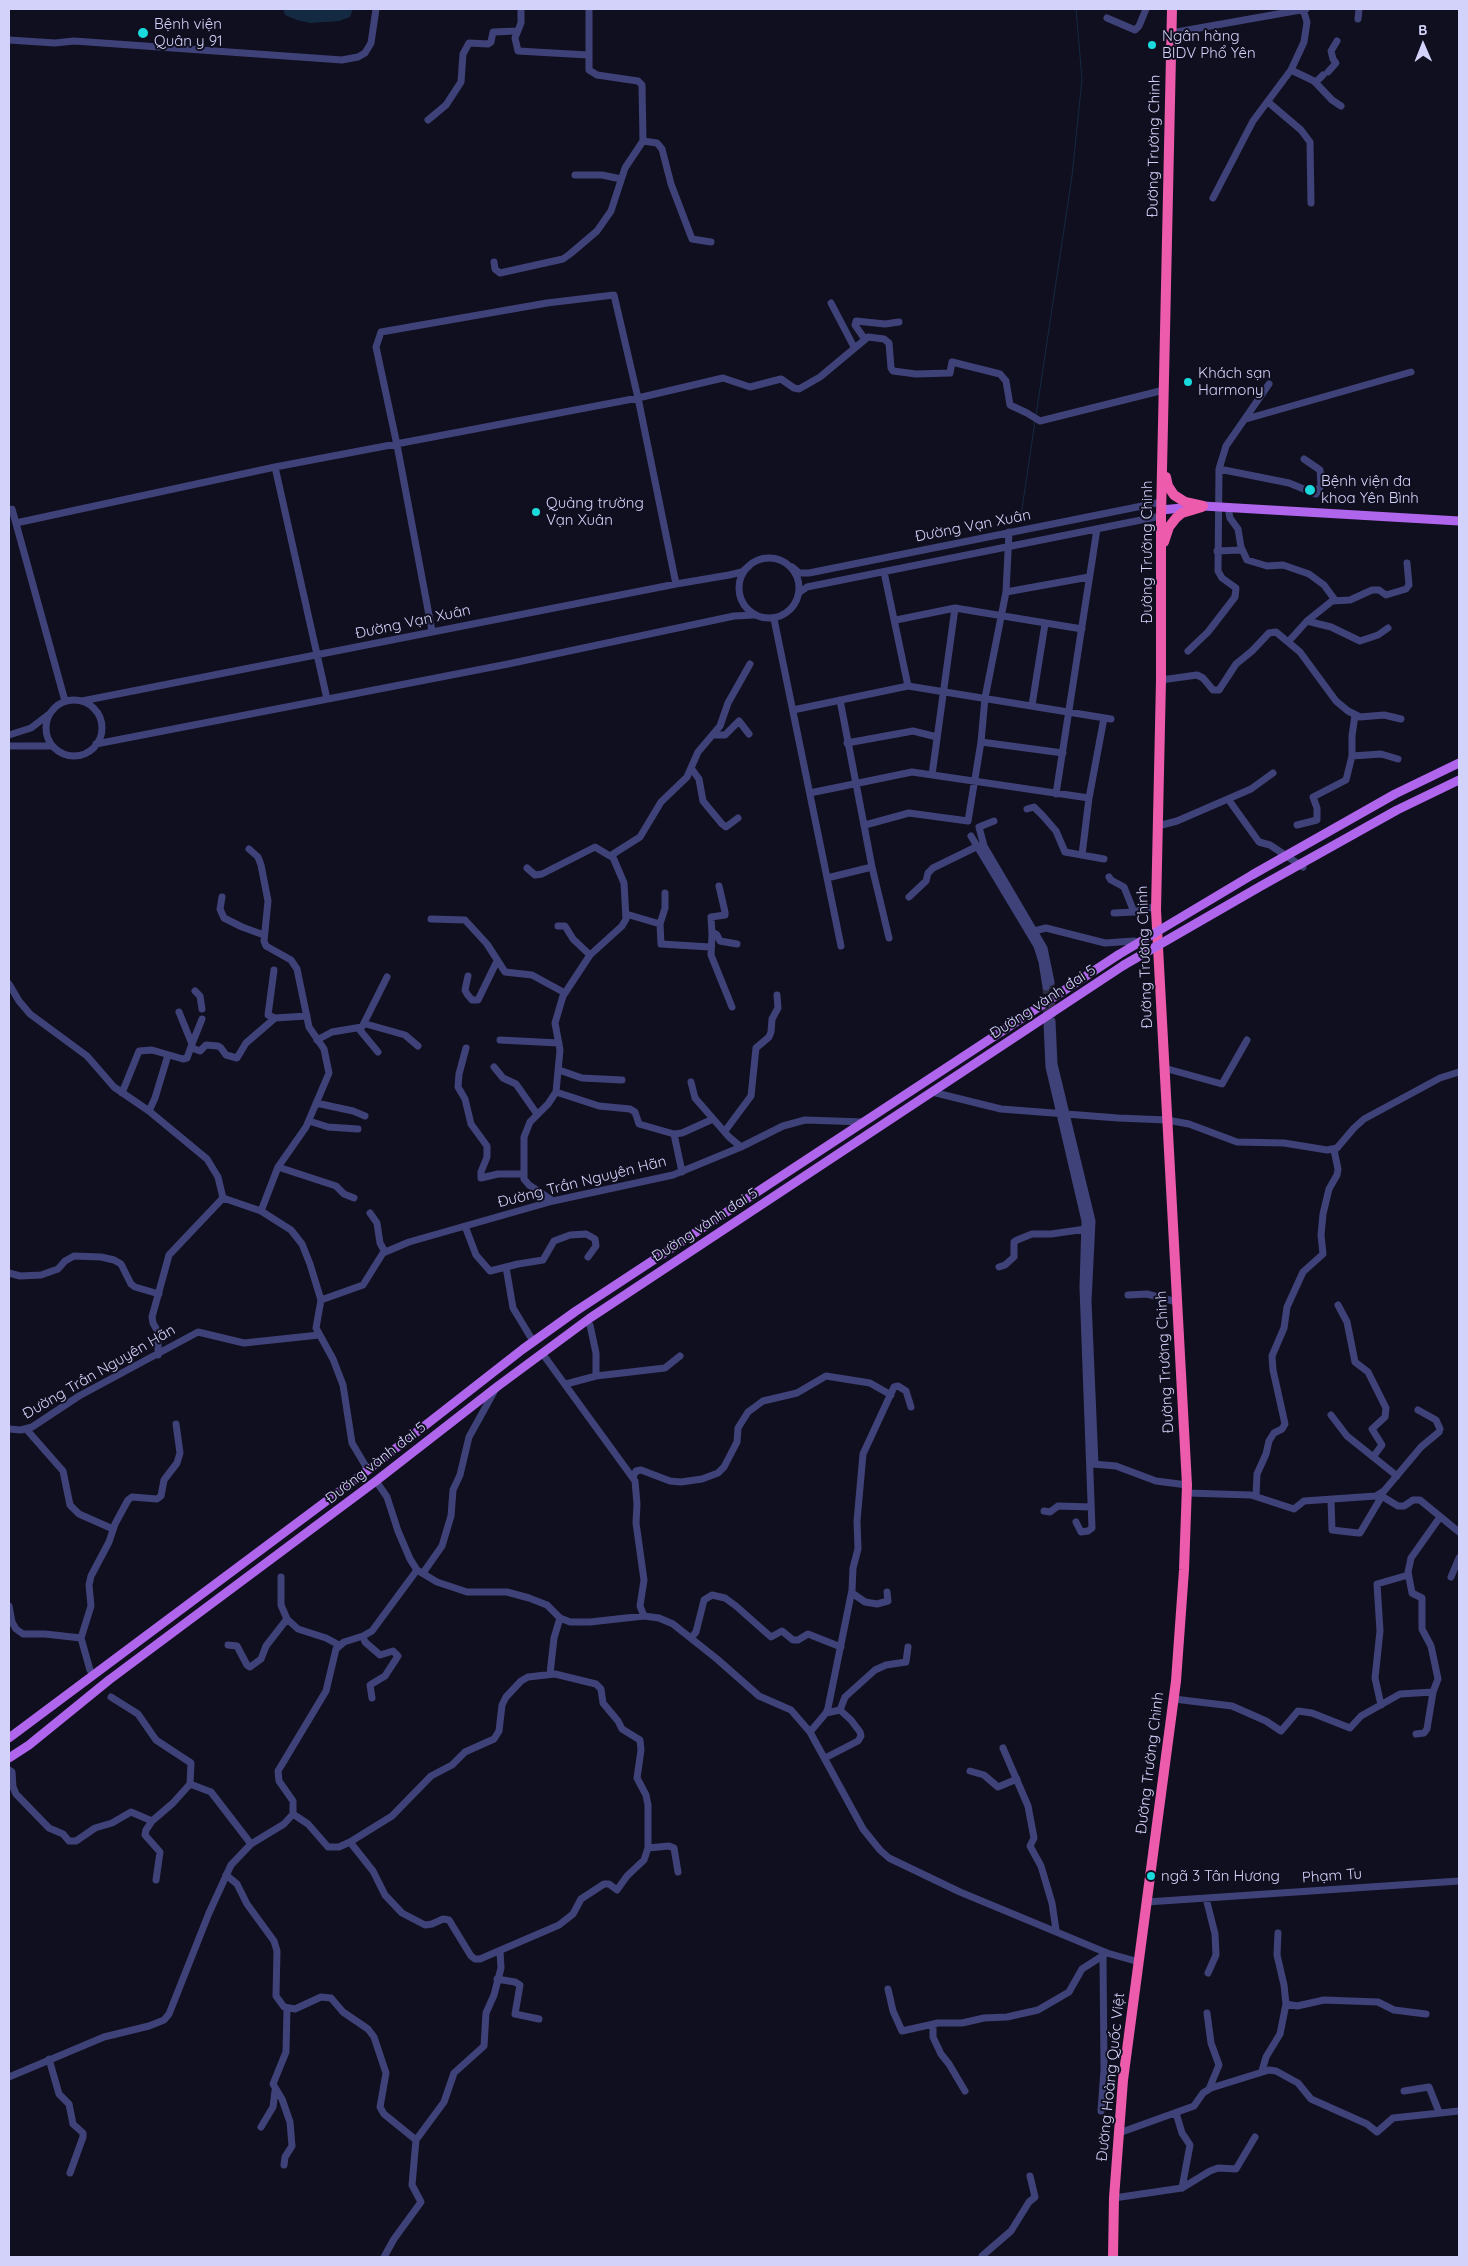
<!DOCTYPE html>
<html>
<head>
<meta charset="utf-8">
<style>
	body { margin:0 }
	#map { position:relative; width:1468px; height:2266px; overflow:hidden; background:#100f1f; font-family:Quicksand,sans-serif }
	canvas { display:block }
	.frame { position:absolute; inset:0; border:10px solid #d3d2fa; pointer-events:none }
	.north { position:absolute; left:1398px; top:20px; width:50px; height:50px; -webkit-text-stroke:4px #100f1f; paint-order:stroke; rotate:359deg; font-size:14px; font-weight:700; line-height:20px; text-align:center; color:#d3d2fa }
	.north::after { content:''; display:block; margin:auto; width:18px; height:22px; background:#d3d2fa; clip-path:polygon(50% 0,100% 100%,50% 72%,0 100%) }
</style>
</head>
<body>
<div id="map">
<canvas width="1468" height="2266"></canvas>
<div class="frame"></div>
<div class="north">B</div>
</div>
<script>
const context = document.querySelector('canvas').getContext('2d');
context.lineJoin = 'round';
function fillPath(path, color) { context.fillStyle = color; context.fill(path, 'evenodd'); }
const shape = rows => new Path2D(rows.map(r => 'M' + r).join(''));
function trace(path, color, width, dash) { context.strokeStyle = color; context.lineWidth = width; context.lineCap = dash ? 'butt' : 'round'; context.setLineDash(dash || []); context.stroke(path); }
function label(font, color, halo, rows, align = 'center') {
  context.font = font + ' Quicksand,sans-serif'; context.lineWidth = 4; context.setLineDash([]); context.textBaseline = 'middle'; context.strokeStyle = halo; context.fillStyle = color; for (const [text, x, y, turn = 0] of rows) {
    context.save(); context.translate(x, y); context.rotate((+turn || 0) * Math.PI / 180); context.textAlign = isNaN(turn) ? turn : align; if (halo) context.strokeText(text, 0, 0); context.fillText(text, 0, 0); context.restore();
  }
}
const water = shape([
	[283,9,353,9,350,17,339,21,310,23,297,20,285,15]
]);
const stream = shape([
	[1036,415,1072,176,1082,79,1076,9],
	[1021,516,1035,421]
]);
const minorTunnel = shape([
	[1051,982,1052,1017],
	[1046,987,1047,1019]
]);
const minor = shape([
	[521,9,521,23,515,38,518,51,588,55],
	[589,9,589,70,597,75,638,81,642,85,643,141,657,143,662,149,671,184,692,239,711,242],
	[1107,18,1135,30,1139,26,1146,9],
	[1358,19,1359,9],
	[1171,33,1306,9],
	[9,40,55,43,74,41,342,60,358,57,365,53,371,43,376,9],
	[1291,70,1314,81,1332,100,1341,106],
	[1328,72,1336,63,1333,59,1331,51,1337,41],
	[1316,82,1323,75],
	[1268,102,1301,130,1310,142,1311,203],
	[428,120,446,105,461,82,463,54,469,43,488,44,491,42,493,32,517,31],
	[575,175,602,175,621,179],
	[1213,198,1253,121,1291,70,1304,42,1307,22,1303,9],
	[494,262,495,269,500,273,563,259,570,254,597,231,611,211,625,168,643,141],
	[831,303,854,347],
	[864,338,855,325,856,321,885,324,899,322],
	[1246,419,1411,372],
	[275,467,327,699],
	[1219,469,1289,483,1316,494,1321,485,1320,470,1304,459],
	[1228,508,1230,518,1238,529,1241,547,1247,560,1267,566,1283,565,1309,574,1324,585,1335,600],
	[12,509,65,701],
	[16,523,275,467,638,398,723,378,750,387,781,379,794,388,799,389,820,377,868,337,884,339,889,343,891,368,893,371,916,374,950,373,952,362,1000,374,1006,381,1010,405,1027,413,1040,421,1164,390],
	[1217,551,1241,550],
	'739 588a30 30 0 1 1 60 0a30 30 0 1 1-60 0Z',
	[792,567,799,573,809,573,1162,502],
	[884,572,908,686],
	[800,592,807,587,1161,516],
	[1006,592,1089,577],
	[774,619,841,946],
	[896,620,955,608,1082,629],
	[1307,621,1331,627,1360,641,1378,635,1388,628],
	[432,631,397,445,376,347,381,332,547,303,614,295,638,398,676,584],
	[1289,641,1307,621,1332,601,1350,600,1372,590,1379,590,1386,595,1406,589,1409,585,1407,563],
	[1188,651,1208,632,1235,597,1236,588,1222,578,1218,571,1219,469,1226,446,1269,384],
	[1161,680,1197,675,1203,678,1213,690,1219,690,1236,664,1252,651,1269,633,1276,632,1300,652,1336,701,1348,711,1360,717,1384,715,1401,719],
	[840,700,872,867,889,938],
	'46 728a28 28 0 1 1 56 0a28 28 0 1 1-56 0Z',
	[82,701,676,584,729,575,742,572,749,566],
	[1032,705,1045,624],
	[793,710,908,686,1111,719],
	[9,735,31,728,48,715],
	[714,735,725,735,739,721,749,734],
	[981,742,1063,753],
	[847,743,913,731,937,737],
	[96,744,508,664,734,616,754,615],
	[9,746,52,746],
	[1352,756,1381,754,1398,759],
	[691,768,699,779,703,801,722,824,726,827,738,818],
	[932,775,955,608],
	[810,793,912,772,1089,798],
	[1056,794,1097,529],
	[1228,799,1259,842,1270,845,1303,867],
	[1027,809,1034,807,1043,816,1056,831,1065,852,1104,859],
	[994,821,979,827,984,846,1044,948,1051,982],
	[865,825,909,813,968,821,981,742,985,698,1006,592,1009,532],
	[1297,825,1317,820,1317,808,1313,797,1346,780,1352,756,1352,736,1355,715],
	[1158,826,1177,821,1251,789,1273,773],
	[971,836,1037,946,1042,962,1046,987],
	[249,849,258,857,261,865,268,901,264,941,266,946,291,960,297,969,309,1027,324,1049,329,1073,306,1127,278,1167,261,1211],
	[1082,855,1089,798,1104,718],
	[527,868,535,875,542,874,595,847,610,856,640,837,661,802,687,777,698,752,720,726,728,703,750,664],
	[1109,877,1111,880,1124,887,1134,912],
	[827,878,872,867],
	[665,893,665,908,660,924,661,944,710,947],
	[222,897,220,909,224,918,242,927,264,935],
	[909,897,926,881,928,873,933,868,978,846],
	[1114,913,1134,912,1157,906],
	[626,914,660,924],
	[431,919,465,920,487,944,505,972,532,975,565,993],
	[558,926,565,926,573,939,590,955],
	[1034,931,1046,928,1105,943,1134,941],
	[712,934,711,917,725,915,725,912,719,886],
	[274,970,268,1015,275,1018,307,1016],
	[468,976,465,990,467,994,472,1000,478,1000,497,961],
	[9,984,19,1001,30,1014,87,1056,114,1087,149,1111,207,1159,218,1177,223,1198,261,1211,291,1230,302,1244,310,1264,321,1300,316,1328,333,1359,343,1385,352,1443,368,1470],
	[195,991,200,996,202,1009],
	[732,1007,711,955,712,935,714,933,717,935,720,941,737,944],
	[1052,1021,1054,1064,1092,1221,1088,1301,1095,1464],
	[1047,1023,1049,1067,1085,1221,1083,1287,1092,1528,1088,1531,1081,1532,1076,1522],
	[366,1024,405,1035,418,1046],
	[359,1029,378,1052],
	[317,1040,332,1032,362,1027,387,977],
	[500,1040,559,1043],
	[192,1044,202,1019],
	[192,1048,200,1051,206,1045,218,1046,221,1048,226,1055,237,1058,246,1043,275,1018],
	[466,1048,459,1074,458,1087,465,1099,471,1124,487,1146,487,1157,481,1172,481,1178,498,1174,523,1174],
	[494,1067,503,1078,516,1084,537,1114],
	[1164,1068,1222,1084,1247,1040],
	[559,1070,582,1078,622,1080],
	[691,1082,695,1098,729,1137,741,1147],
	[556,1092,599,1106,630,1109,635,1112,639,1124,674,1134,682,1133,713,1119],
	[932,1092,1001,1109,1118,1118,1167,1120,1189,1124,1237,1142,1284,1143,1327,1150,1337,1148,1354,1128,1364,1119,1440,1078,1459,1072],
	[122,1093,139,1051,152,1050,183,1059,187,1058,192,1044,179,1012],
	[316,1103,353,1111,365,1116],
	[149,1111,155,1098,168,1055],
	[309,1121,328,1127,358,1129],
	[725,1131,751,1096,756,1048,769,1037,771,1032,772,1019,778,1008,777,995],
	[674,1134,682,1172],
	[278,1167,336,1186,344,1194,354,1198],
	[553,1201,529,1185,524,1179,524,1137,530,1122,548,1104,556,1092,560,1050,555,1023,563,996,590,955,622,926,626,919,624,883,612,855],
	[370,1213,377,1223,380,1243,385,1252],
	[465,1226,476,1255,490,1271,518,1264,543,1260,554,1241,570,1235,586,1234,595,1239,596,1246,588,1257],
	[506,1267,513,1308,533,1341],
	[999,1267,1005,1265,1014,1257,1014,1242,1017,1240,1032,1234,1051,1234,1086,1229],
	[9,1273,20,1276,41,1275,58,1269,65,1261,74,1256,101,1257,114,1260,121,1264,131,1284,135,1287,159,1294],
	[1128,1295,1147,1294,1177,1302],
	[321,1300,363,1285,383,1253,409,1242,553,1201,673,1175,741,1147,783,1126,805,1120,864,1122],
	[1338,1305,1347,1322,1355,1362,1368,1372,1386,1408,1385,1417,1372,1429,1382,1445,1373,1457],
	[590,1325,596,1353,596,1376],
	[542,1353,635,1481,637,1504,636,1523,644,1580,640,1606,644,1616],
	[158,1355,158,1332,153,1323,152,1317,169,1255,223,1198],
	[566,1384,596,1376,665,1368,680,1356],
	[1418,1410,1436,1420,1440,1429],
	[1331,1415,1347,1436,1397,1476],
	[9,1429,21,1430,32,1427,79,1396,198,1332,244,1343,319,1335],
	[27,1430,63,1471,70,1505,79,1514,113,1529],
	[1093,1464,1116,1466,1156,1481,1187,1485],
	[633,1477,636,1471,641,1470,670,1481,681,1482,702,1479,718,1473,724,1467,737,1442,738,1428,748,1412,763,1401,797,1393,826,1376,870,1383,891,1395],
	[376,1481,387,1497,398,1531,410,1559,417,1570,437,1582,467,1592,507,1592,529,1598,547,1605,560,1618,570,1622,590,1622,644,1616,659,1618,673,1624,717,1659,759,1696,791,1710,810,1732,863,1829,880,1850,889,1858,960,1892,1107,1953,1139,1962],
	[1187,1493,1251,1495,1294,1509,1304,1501,1376,1496,1384,1491,1421,1447,1439,1432],
	[1380,1495,1398,1506,1404,1506,1413,1500,1420,1500,1459,1532],
	[1256,1496,1257,1474,1266,1454,1269,1441,1274,1433,1282,1429,1285,1424,1273,1370,1272,1356,1284,1328,1287,1307,1303,1272,1323,1254,1321,1235,1323,1214,1329,1189,1337,1175,1338,1169,1334,1150],
	[1331,1500,1332,1530,1358,1533,1360,1533,1382,1496],
	[1044,1511,1050,1512,1058,1506,1091,1507],
	[423,1573,442,1546,451,1516,453,1490,460,1475,469,1437,495,1390],
	[281,1577,281,1605,287,1619,298,1629,326,1638,339,1645],
	[1451,1577,1459,1558],
	[852,1593,865,1602,877,1604,888,1601,887,1592],
	[9,1606,12,1622,16,1629,23,1634,45,1634,81,1638],
	[363,1636,365,1642,380,1655,393,1651,398,1656,385,1676,370,1685,372,1698],
	[691,1638,696,1632,704,1600,712,1595,725,1598,736,1606,771,1637,782,1631,793,1640,798,1640,808,1634,841,1647],
	[228,1645,237,1646,247,1665,250,1667,261,1659,266,1646,287,1619],
	[90,1670,81,1638,91,1606,89,1585,91,1576,109,1542,115,1524,128,1500,132,1497,157,1499,161,1496,164,1480,177,1463,180,1453,176,1424],
	[550,1674,554,1638,560,1618],
	[111,1697,138,1714,156,1740,191,1763,190,1784,173,1803,152,1821,146,1830,145,1835,160,1852,156,1880],
	[1174,1699,1232,1706,1266,1721,1281,1731,1298,1711,1312,1713,1350,1728,1361,1716,1400,1694,1433,1692],
	[1381,1705,1375,1678,1380,1631,1377,1584,1408,1575],
	[826,1713,840,1710,845,1697,875,1670,886,1665,906,1662,908,1647],
	[810,1732,826,1713,828,1708,852,1590,853,1568,858,1549,857,1521,863,1454,894,1387,898,1386,906,1391,911,1407],
	[1416,1734,1424,1733,1427,1729,1433,1692,1438,1679,1431,1646,1422,1629,1422,1598,1412,1593,1408,1572,1411,1558,1440,1517],
	[1003,1748,1028,1806,1034,1838,1030,1846,1041,1866,1052,1903,1056,1930],
	[825,1758,858,1741,861,1736,860,1732,851,1720,840,1710],
	[9,1770,12,1772,13,1787,16,1794,49,1828,63,1834,69,1841,76,1841,95,1828,112,1823,131,1812,152,1821],
	[970,1771,984,1775,998,1787,1017,1779],
	[190,1784,211,1792,251,1844],
	[293,1814,308,1824,328,1847,339,1847,350,1842,392,1816,431,1776,452,1765,465,1752,494,1739,499,1731,502,1705,506,1697,521,1681,528,1677,555,1674,596,1684,601,1689,603,1703,618,1721,622,1729,640,1740,641,1750,637,1778,646,1795,648,1805,648,1848,644,1860,627,1876,617,1890,609,1884,604,1884,581,1899,573,1914,559,1925,480,1959,475,1959,471,1956,449,1920,443,1919,432,1924,425,1925,402,1913,385,1895,373,1871,350,1842],
	[648,1848,669,1846,674,1848,678,1872],
	[226,1875,237,1884,247,1904,274,1941,277,1951,276,1996,284,2007,295,2009,321,1997,331,1998,343,2012,368,2029,374,2037,386,2073,380,2107,384,2114,416,2140,412,2185,421,2202,394,2239,384,2257],
	[1206,1898,1215,1934,1216,1955,1208,1973],
	[1147,1902,1459,1881],
	[497,1979,515,1982,520,1985,515,2014,539,2019],
	[888,1989,893,2011,902,2031,938,2023,962,2023,984,2018,1007,2017,1038,2010,1069,1992,1082,1969,1107,1953],
	[1286,2004,1297,2006,1324,2000,1378,2002,1394,2010,1426,2014],
	[1207,2013,1211,2043,1219,2065,1209,2089],
	[933,2024,933,2037,941,2054,949,2064,965,2091],
	[49,2059,59,2094,69,2104,73,2124,83,2133,83,2137,70,2173],
	[1262,2071,1266,2057,1280,2034,1286,2004,1284,1985,1277,1955,1278,1933],
	[9,2077,104,2037,149,2026,164,2020,169,2014,209,1913,231,1865,251,1844,284,1824,293,1814,293,1801,279,1781,278,1771,326,1691,336,1649,344,1642,363,1636,372,1631,417,1570],
	[1404,2091,1429,2087,1439,2112],
	[1101,2111,1104,2070,1103,1956],
	[1176,2113,1182,2133,1190,2145,1182,2188],
	[261,2127,273,2107,275,2091],
	[1119,2133,1194,2106,1203,2093,1211,2088,1269,2070,1276,2071,1298,2083,1311,2099,1367,2124,1377,2132,1393,2118,1459,2111],
	[416,2140,444,2102,454,2073,484,2046,486,2013,494,1995,501,1968,500,1952],
	[284,2165,285,2157,292,2146,290,2122,282,2099,273,2084,286,2052,287,2009],
	[1114,2198,1182,2188,1210,2171,1218,2168,1236,2169,1255,2137],
	[984,2257,982,2256,1011,2231,1029,2202,1035,2197,1030,2176]
]);
const major = shape([
	[1161,510,1203,506,1459,521],
	[9,1738,368,1470,523,1349,576,1311,1118,955],
	[9,1758,29,1745,109,1680,376,1481,498,1386,590,1318,1124,965]
]);
const highway = shape([
	[1166,477,1168,486,1174,495,1185,502,1203,506],
	[1164,542,1169,527,1176,518,1182,513,1202,507],
	[1113,2257,1114,2198,1123,2080,1176,1681,1184,1570,1187,1485,1156,910,1161,680,1161,516,1172,9]
]);
const majorBridge = shape([
	[1118,955,1252,875,1395,794,1459,763],
	[1124,965,1261,886,1397,810,1459,780]
]);
const markers = [
	[143,33,6,"#1adade"],
	[1152,45,5,"#1adade"],
	[1188,382,5,"#1adade"],
	[1310,490,6,"#1adade"],
	[536,512,5,"#1adade"],
	[1151,1876,5,"#1adade"]
];
const poiNames = [
	["Bệnh viện",154,24],
	["Quân y 91",154,41],
	["Ngân hàng",1162,36],
	["BIDV Phổ Yên",1162,53],
	["Khách sạn",1198,373],
	["Harmony",1198,390],
	["Bệnh viện đa",1321,481],
	["khoa Yên Bình",1321,498],
	["Quảng trường",546,503],
	["Vạn Xuân",546,520],
	["ngã 3 Tân Hương",1161,1876]
];
const streetNames = [
	["Đường Trường Chinh",1154,146,-89],
	["Đường Vạn Xuân",973,526,-11],
	["Đường Trường Chinh",1147,552,-90],
	["Đường Vạn Xuân",413,622,-12],
	["Đường Trường Chinh",1145,957,-92],
	["Đường vành đai 5",1043,1002,-33],
	["Đường Trần Nguyên Hãn",582,1182,-14],
	["Đường vành đai 5",705,1225,-33],
	["Đường Trường Chinh",1165,1362,-93],
	["Đường Trần Nguyên Hãn",99,1372,-30],
	["Đường vành đai 5",376,1463,-38],
	["Đường Trường Chinh",1150,1763,-83],
	["Phạm Tu",1332,1876,-4],
	["Đường Hoàng Quốc Việt",1111,2077,-84]
];
fillPath(water, '#142a43');
trace(stream, '#142a43', 1);
trace(minorTunnel, '#2d2c40', 7, [7, 3.5]);
trace(minor, '#3f4278', 7);
trace(major, '#b065ed', 9);
trace(highway, '#ec5bac', 10);
trace(majorBridge, '#b065ed', 9);
for (const [x, y, r, color] of markers) { const dot = new Path2D(); dot.arc(x, y, r, 0, 2 * Math.PI); context.fillStyle = color; context.fill(dot); trace(dot, '#100f1f', 2); }
label('15px', '#d3d2fa', '#100f1f', poiNames, 'left');
label('15px', '#d3d2fa', '#100f1f', streetNames);
</script>
</body>
</html>
